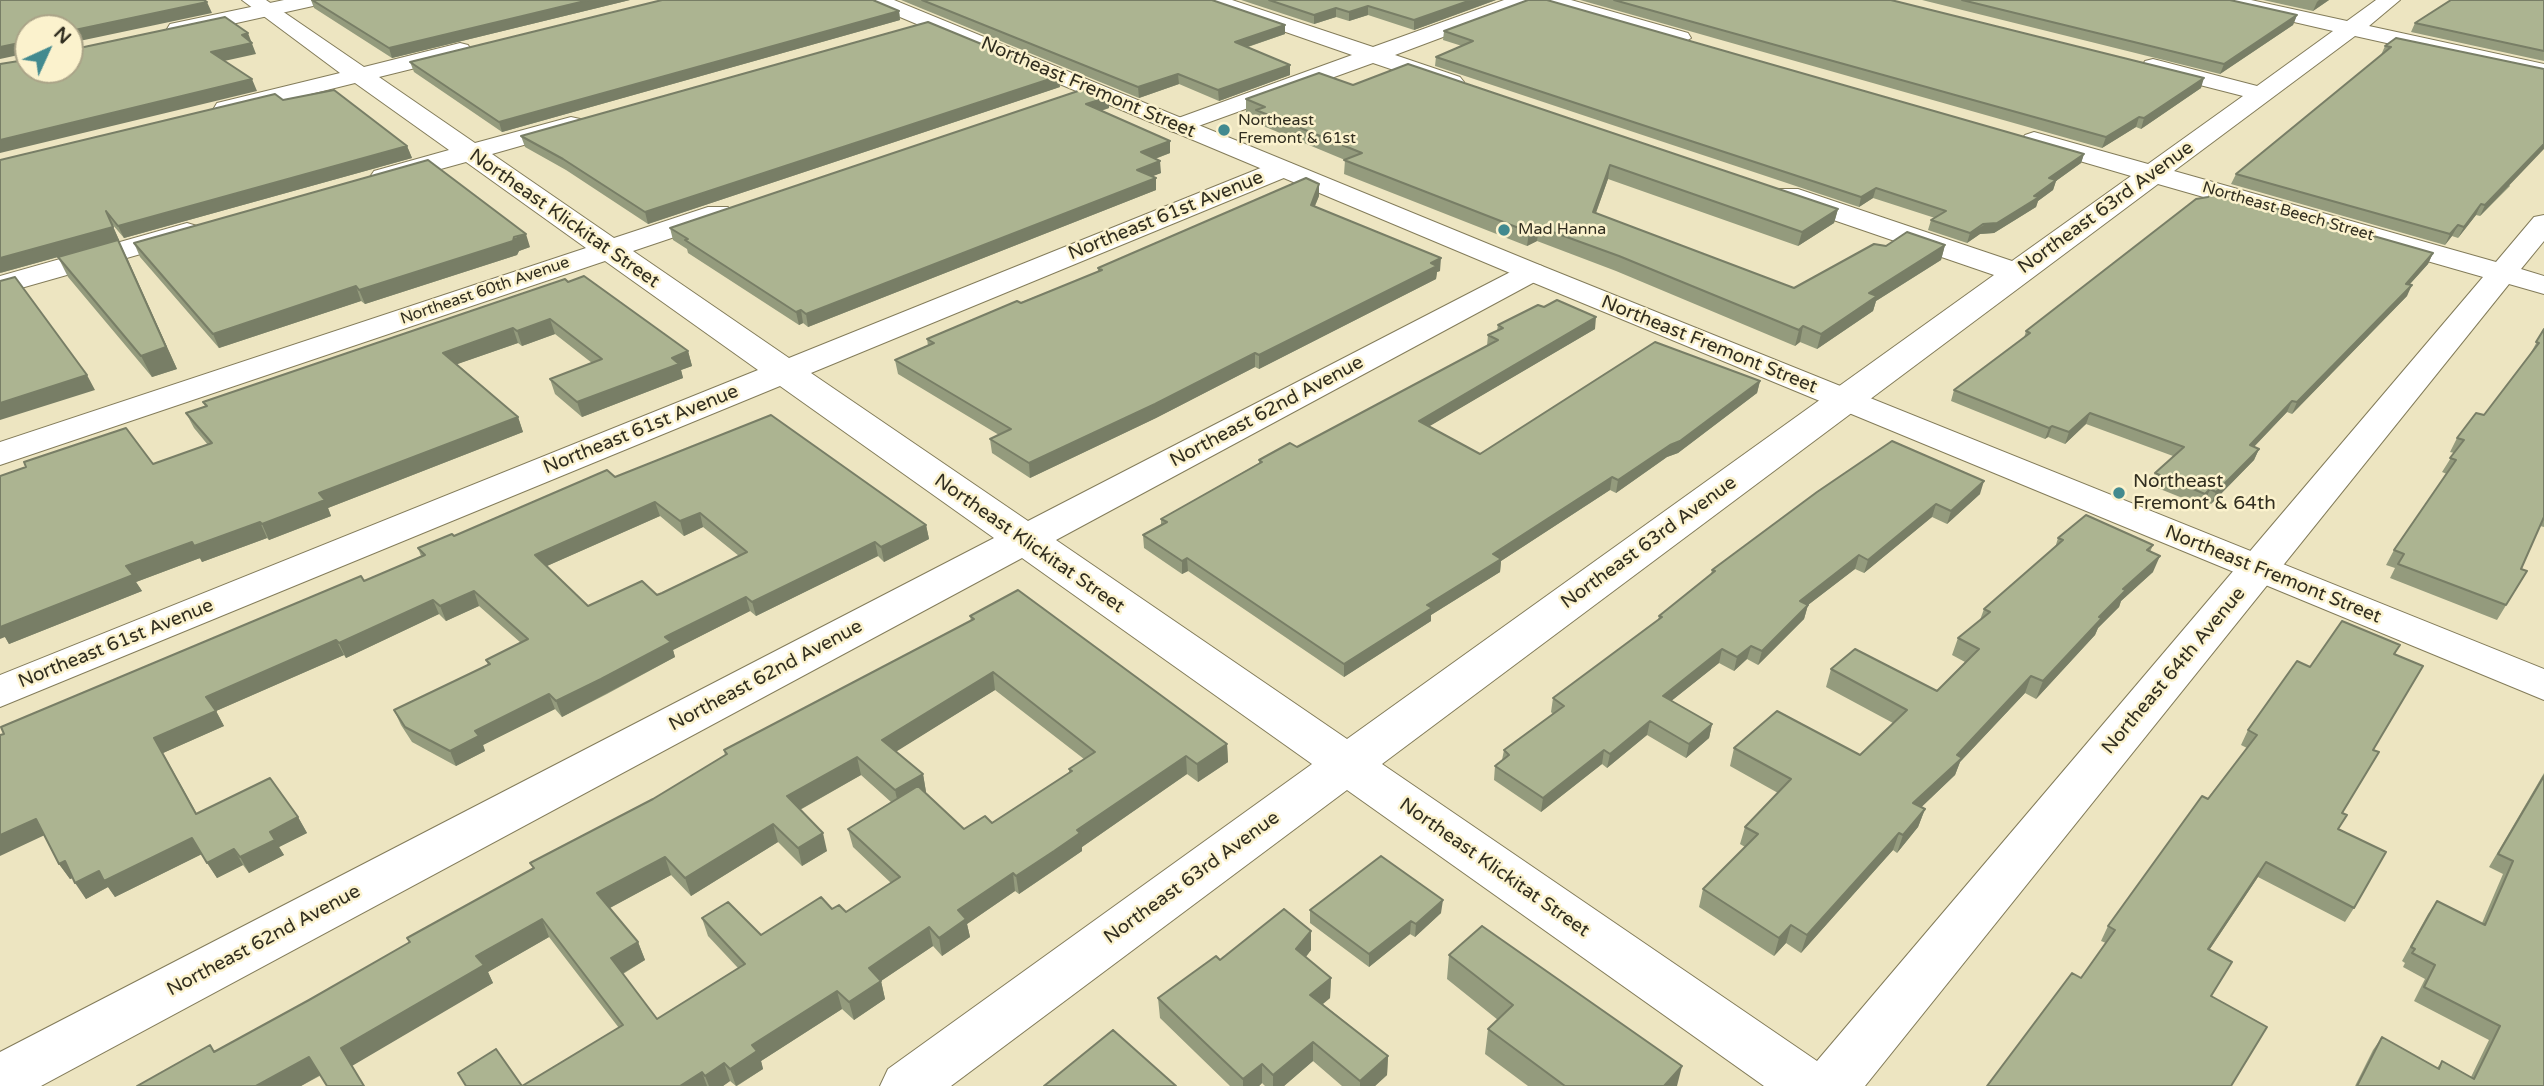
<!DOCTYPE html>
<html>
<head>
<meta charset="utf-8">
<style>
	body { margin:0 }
	#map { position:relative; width:2544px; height:1086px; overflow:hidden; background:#ede5c1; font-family:"Varela Round",sans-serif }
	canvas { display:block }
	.north { position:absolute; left:14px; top:14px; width:70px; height:70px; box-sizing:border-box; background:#fbf2cd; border:2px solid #aaa488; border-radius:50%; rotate:45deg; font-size:19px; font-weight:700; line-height:28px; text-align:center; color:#312e20 }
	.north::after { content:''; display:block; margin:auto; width:24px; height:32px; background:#428a8f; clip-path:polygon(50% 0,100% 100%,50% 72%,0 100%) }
</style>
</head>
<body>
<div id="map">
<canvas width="2544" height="1086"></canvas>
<div class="north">N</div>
</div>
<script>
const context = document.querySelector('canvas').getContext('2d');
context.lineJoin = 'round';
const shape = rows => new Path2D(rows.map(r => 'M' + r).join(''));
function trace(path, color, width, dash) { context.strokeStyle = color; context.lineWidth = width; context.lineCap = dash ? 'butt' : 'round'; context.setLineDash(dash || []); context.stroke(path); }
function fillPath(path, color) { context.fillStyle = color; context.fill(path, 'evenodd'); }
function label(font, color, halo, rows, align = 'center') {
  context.font = font + ' "Varela Round",sans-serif'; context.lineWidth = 5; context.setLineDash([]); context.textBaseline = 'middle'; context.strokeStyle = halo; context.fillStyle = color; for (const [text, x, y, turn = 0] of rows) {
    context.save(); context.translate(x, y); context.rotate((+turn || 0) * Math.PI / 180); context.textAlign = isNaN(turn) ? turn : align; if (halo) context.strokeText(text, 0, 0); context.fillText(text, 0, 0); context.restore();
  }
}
const street = shape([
	[242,0,266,0,364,67,460,43,468,45,471,50,468,55,379,77,475,143,571,117,580,119,583,124,580,129,492,154,614,238,708,207,728,207,732,213,728,219,633,251,789,358,1273,163,1291,163,1295,169,1291,175,811,373,1028,521,1522,266,1532,263,1542,266,1547,272,1542,278,1056,540,1347,739,1994,275,1778,201,1774,195,1778,189,1798,189,2012,261,2131,176,2025,145,2021,140,2025,135,2034,132,2148,164,2243,96,2145,71,2142,66,2145,61,2153,59,2257,86,2333,31,2216,4,2213,0,2251,0,2347,21,2376,0,2400,0,2369,26,2544,64,2544,78,2355,36,2174,171,2496,262,2534,217,2544,215,2544,241,2521,269,2544,276,2544,294,2509,284,1865,1086,1764,1086,1347,790,951,1086,880,1086,888,1069,1312,764,1022,558,41,1086,0,1086,0,1052,994,538,780,386,0,707,0,675,758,370,605,261,0,465,0,442,586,248,466,162,383,185,374,183,370,177,374,171,449,150,355,83,226,115,217,113,214,108,217,103,340,73,242,0],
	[2158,184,2483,277,1817,1061,1382,764,2158,184],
	[1202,0,1232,0,1373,47,1504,0,1534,0,1531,4,1395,55,1460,77,1464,82,1460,87,1444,87,1373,63,1179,133,1170,131,1167,126,1170,121,1352,55,1205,4,1202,0],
	[1538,0,1571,0,1688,33,1691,38,1680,45,1541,4,1538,0],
	[187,223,197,226,201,232,197,238,0,294,0,276,187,223]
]);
const secondary = shape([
	[284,0,323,0,313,6,178,36,167,29,170,24,284,0],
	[866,0,894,0,1542,266,2544,669,2544,700,1522,278,869,4,866,0]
]);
const wall = shape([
	[311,0,630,0,392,58,314,8],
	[901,0,1212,0,1285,34,1248,47,1290,75,1219,101,1179,84,1139,98],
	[1241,0,1496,0,1414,30,1368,15,1349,21,1336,17,1314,24],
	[1580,0,1891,0,2201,88,2141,129,2136,127,2102,148],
	[1922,0,2230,0,2297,15,2293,25,2220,74],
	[2263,0,2329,0,2313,11],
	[2544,0,2544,61,2411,32,2415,23],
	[899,11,900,20,502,132,414,72,410,62],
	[1444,31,2084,154,2081,163,2056,181,2053,190,2038,201,2036,207,1994,233,1980,234,1967,243,1928,230,1931,220,1935,218,1873,198,1859,207,1435,66,1436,57,1462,46,1443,40],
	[2396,38,2510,186,2480,216,2476,215,2458,238,2452,236,2445,245,2231,184,2236,174,2381,55,2385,46],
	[1353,85,1838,209,1834,223,1798,246,1608,179,1596,213,1794,288,1886,246,1945,245,1941,260,1876,301,1873,311,1817,349,1800,342,1795,346,1616,271,1537,241,1527,246,1344,174,1345,160,1256,123,1256,116,1246,112,1246,99],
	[1060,87,648,224,566,170,525,147,521,136],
	[1109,97,1109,108,1101,111,1170,141,1170,153,1155,159,1161,173,1152,176,1156,190,808,327,803,323,799,325,688,253,687,249,673,240,670,228],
	[283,100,407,146,412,158,124,238,112,224,119,240,106,243,118,240,177,369,152,377,68,277,58,257,0,273],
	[1319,196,1315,206,1440,271,1437,272,1436,279,1259,369,1255,367,1156,418,1030,478,992,453,990,439,999,435,898,374,895,360,928,346,927,339,1098,272,1098,268],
	[134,243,530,247,519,251,517,255,365,304,361,301,219,348,140,257],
	[2433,253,2428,264,2409,285,2407,296,2292,414,2287,412,2254,447,2259,449,2254,460,2211,504,2205,501,2200,505,2150,485,2155,473,2173,456,2086,424,2065,444,2048,437,2045,439,1951,401,1954,390,2024,338,2026,331],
	[565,279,688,351,692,366,681,370,683,378,582,417,555,394,550,379,592,363,555,334,522,346,518,343,457,364,518,417,523,432,328,508,331,516,269,540,267,538,202,562,200,558,136,582,142,591,9,644,5,637,26,467,153,464,208,445,194,428,186,413,205,406,203,402],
	[1498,325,1595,329,1429,426,1480,454,1760,381,1757,393,1678,453,1667,457,1616,493,1610,490,1501,561,1500,572,1431,615,1431,621,1344,677,1188,571,1182,574,1144,548,1143,535,1161,525,1161,519,1259,463,1259,460,1297,447,1487,346,1488,335,1497,331],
	[2544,329,2544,527,2540,526,2521,569,2527,571,2497,620,2390,578,2395,568,2386,565,2394,550,2447,474,2442,472,2454,453,2450,452,2457,438,2484,415,2529,356],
	[615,477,926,525,929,539,884,562,878,556,756,616,750,611,673,650,675,657,607,694,562,717,555,709,483,745,485,751,456,766,412,742,401,725,394,710,488,665,486,660,521,643,479,606,446,621,439,614,346,658,344,655,216,711,224,726,163,753,197,814,298,817,307,833,279,847,284,855,249,873,243,865,217,878,202,854,115,897,108,887,86,899,73,878,70,879,59,864,45,835,364,581,421,556,418,548,454,536],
	[660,516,684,536,703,527,739,556,662,593,588,606,547,566],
	[1817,492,1980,494,1947,524,1932,517,1864,573,1855,569,1808,605,1804,619,1758,665,1747,659,1734,671,1719,663,1671,701,1712,724,1709,738,1686,758,1647,735,1607,768,1602,764,1541,812,1494,780,1495,766,1502,760,1504,750,1553,714,1551,712,1553,698,1658,620,1659,616,1711,574,1712,570],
	[2058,538,2153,545,2150,552,2153,572,2121,601,2119,607,2098,628,2095,635,2036,699,2025,693,1960,762,1955,775,1921,807,1925,809,1918,827,1897,853,1893,850,1801,953,1786,943,1774,956,1699,907,1703,889,1745,847,1740,844,1745,827,1778,793,1730,766,1734,748,1860,755,1893,723,1826,687,1831,669,1937,691,1965,662,1952,655,1958,638,1980,620,1984,609,2055,548],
	[970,616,1227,744,1228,762,1198,782,1187,774,1082,847,1082,851,1056,869,1019,894,1015,891,967,924,970,937,942,956,933,946,881,981,885,999,854,1020,842,1009,761,1061,763,1069,737,1086,736,1086,730,1081,723,1086,522,1086,619,1028,549,937,488,972,493,983,301,1086,215,1051,309,1000,409,943,407,938,533,868,530,863,653,799,725,756,724,750,971,621],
	[995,690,1084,759,1069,769,1069,773,992,823,964,829,925,792,926,792,923,774,896,751],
	[861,775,891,802,848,829,853,847,891,883,846,912,832,909,761,935,702,918,708,936,738,968,657,1019,623,974,645,960,638,942,610,908,671,875,691,896,778,842,802,866,827,851,800,810],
	[2400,645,2395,654,2373,750,2342,813,2347,815,2338,829,2354,908,2345,922,2258,877,2209,950,2081,978,2106,943,2101,941,2108,926,2247,748,2241,745,2248,730,2310,667],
	[2544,773,2544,1086,2355,1086,2373,1050,2382,1037,2437,1068,2442,1061,2471,1077,2489,1040,2414,1001,2425,979,2403,967,2405,963,2402,961,2428,914,2437,901,2482,923,2503,874,2489,867],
	[1310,910,1441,913,1415,937,1410,934,1369,967,1310,923],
	[1311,931,1311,950,1306,957,1331,978,1330,998,1323,1004,1388,1056,1387,1075,1375,1086,1342,1086,1313,1061,1284,1086,1265,1086,1262,1083,1259,1086,1230,1086,1160,1018,1158,998,1220,960],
	[1449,955,1677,1086,1528,1086,1485,1054,1488,1029,1498,1020,1447,979]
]);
const shadedWall = shape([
	[589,0,630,0,392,58,389,48],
	[1471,0,1496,0,1414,30,1414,20],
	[2319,0,2329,0,2313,11,2317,2],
	[207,2,212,13,70,43,70,31],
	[1368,6,1368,15,1349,21,1349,12],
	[1336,8,1336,17,1314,24,1314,15],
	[899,11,900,20,502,132,499,122],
	[2297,15,2293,25,2220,74,2224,64],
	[1285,25,1285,34,1235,51,1235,42],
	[248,33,256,54,215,63,211,52,242,35],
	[24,42,28,53,0,59,0,47],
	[1290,65,1290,75,1219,101,1218,90],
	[1178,74,1179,84,1139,98,1138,87],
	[1059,76,1060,87,648,224,645,212],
	[2204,78,2201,88,2141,129,2144,118],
	[252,79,257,91,0,153,0,140],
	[1109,97,1109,108,1087,115,1086,104],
	[2139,117,2136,127,2102,148,2106,137],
	[1170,141,1170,153,1141,164,1141,152],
	[2544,144,2544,149,2480,216,2485,205],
	[407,146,412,158,124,238,118,226],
	[2084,154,2081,163,2056,181,2053,190,2038,201,2036,207,1994,233,1980,234,1967,243,1970,233,2034,196,2049,178],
	[1160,161,1161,173,1138,182,1137,170],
	[1610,165,1608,179,1591,226,1593,212],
	[1156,178,1156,190,808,327,806,314],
	[1319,184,1319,196,1310,217,1311,205],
	[1876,188,1873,198,1859,207,1861,197],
	[2481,204,2476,215,2458,238,2464,227],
	[1838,209,1834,223,1798,246,1802,232],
	[106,211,119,240,0,273,0,258],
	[2458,225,2452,236,2445,245,2450,234],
	[1539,227,1537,241,1527,246,1529,232],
	[526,234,530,247,519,251,517,255,365,304,359,290],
	[118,240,128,260,177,369,152,377,141,356],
	[1945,245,1941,260,1876,301,1873,311,1817,349,1821,334,1869,293],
	[2433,253,2428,264,2401,294,2406,284],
	[1441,258,1440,271,1437,272,1436,279,1259,369,1259,355],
	[2412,285,2407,296,2292,414,2297,402],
	[356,286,361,301,219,348,213,334],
	[801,310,803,323,799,325,796,312],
	[1596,317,1595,329,1418,433,1419,421],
	[550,319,555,334,522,346,517,331],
	[1803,326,1800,342,1795,346,1799,330],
	[513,328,518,343,449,367,443,353],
	[688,351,692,366,681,370,683,378,582,417,577,402,672,358],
	[1255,353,1255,367,1156,418,1030,478,1029,463],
	[87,375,95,390,0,420,0,403],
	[1760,381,1757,393,1678,453,1667,457,1616,493,1618,480],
	[2292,401,2287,412,2244,457,2250,445],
	[2090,413,2086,424,2065,444,2069,432],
	[518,417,523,432,328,508,331,516,269,540,262,524,319,493],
	[2052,426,2048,437,2045,439,2049,428],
	[2259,449,2254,460,2211,504,2216,492],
	[1612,477,1610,490,1501,561,1500,572,1431,615,1431,621,1344,677,1344,664,1493,554],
	[1984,481,1980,494,1947,524,1951,511],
	[2210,489,2205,501,2200,505,2205,494],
	[655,502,660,516,540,569,535,555],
	[1936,504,1932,517,1864,573,1868,560],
	[700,513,703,527,684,536,680,521],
	[260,522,267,538,202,562,194,546],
	[926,525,929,539,884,562,881,547],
	[192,542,200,558,136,582,142,591,9,644,5,637,0,639,0,627,126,566],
	[875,542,878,556,756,616,752,602],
	[1859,555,1855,569,1808,605,1804,619,1758,665,1762,651,1800,601],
	[2160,556,2153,572,2121,601,2119,607,2098,628,2095,635,2036,699,2043,681,2123,589],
	[1187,558,1188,571,1182,574,1182,561],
	[474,591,479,606,446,621,440,606],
	[746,597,750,611,673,650,675,657,562,717,556,701,665,637],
	[433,600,439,614,346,658,339,643],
	[336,640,344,655,216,711,224,726,163,753,154,738,206,697],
	[1751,646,1747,659,1734,671,1737,657],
	[1722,649,1719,663,1660,710,1663,696],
	[993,672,995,690,886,758,882,740],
	[2031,676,2025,693,1960,762,1955,775,1907,821,1913,803,1957,755],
	[549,694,555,709,483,745,485,751,456,766,450,751,475,731],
	[1650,721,1647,735,1607,768,1610,754],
	[1712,724,1709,738,1686,758,1689,744],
	[1227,744,1228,762,1198,782,1197,764],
	[1604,750,1602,764,1541,812,1543,798],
	[1186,756,1187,774,1082,847,1082,851,1019,894,1016,876,1077,830],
	[857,757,861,775,792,814,787,796],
	[923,774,926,792,899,808,895,790],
	[1925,809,1918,827,1897,853,1903,835],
	[298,817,307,833,279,847,284,855,249,873,240,857,270,832],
	[36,819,47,834,0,856,0,835],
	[773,824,778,842,691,896,685,878],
	[823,833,827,851,802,866,798,848],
	[1899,833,1893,850,1801,953,1807,935],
	[192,838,202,854,115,897,108,887,86,899,75,883,99,871],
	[234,849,243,865,217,878,207,863],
	[665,857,671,875,604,911,597,893],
	[65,861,75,877,70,879,59,864],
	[2266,862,2258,877,2200,964,2208,949],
	[1013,873,1015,891,967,924,970,937,942,956,939,938,958,910],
	[1443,900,1441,913,1415,937,1416,924],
	[542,919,549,937,488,972,493,983,352,1066,341,1048,476,956],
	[1411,921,1410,934,1369,967,1369,954],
	[1791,925,1786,943,1774,956,1779,938],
	[929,927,933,946,881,981,885,999,854,1020,849,1002,869,968],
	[1311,931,1311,950,1296,969,1296,949],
	[638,942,645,960,618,976,611,958],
	[1331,978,1330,998,1310,1014,1310,995],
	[837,991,842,1009,761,1061,763,1069,736,1086,730,1069,752,1045],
	[1313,1042,1313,1061,1284,1086,1273,1086,1273,1075],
	[1388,1056,1387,1075,1375,1086,1360,1086,1360,1081],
	[309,1057,320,1075,301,1086,256,1086],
	[724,1063,730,1081,723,1086,709,1086,705,1076],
	[1262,1064,1262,1083,1259,1086,1243,1086,1243,1079],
	[1682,1066,1677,1086,1664,1086],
	[702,1072,707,1086,680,1086]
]);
const building = shape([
	[0,0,204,0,207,2,70,31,70,28,28,28,28,70,70,70,70,50,225,17,248,33,242,35,252,43,211,52,252,79,0,140,0,64,25,60,24,42,0,47,0,0],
	[312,0,589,0,389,48,312,0],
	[662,0,873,0,899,11,499,122,410,62,662,0],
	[922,0,1212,0,1285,25,1235,42,1290,65,1218,90,1178,74,1138,87,922,0],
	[1269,0,1471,0,1414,20,1368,6,1349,12,1336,8,1314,15,1269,0],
	[1528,0,1547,0,2084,154,2049,178,2056,180,2034,196,2039,197,1997,223,1983,224,1970,233,1931,220,1946,211,1876,188,1861,197,1436,57,1473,41,1444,31,1528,0],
	[1614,0,1891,0,2204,78,2144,118,2139,117,2106,137,1614,0],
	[1962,0,2230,0,2297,15,2224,64,1962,0],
	[2451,0,2544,0,2544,51,2415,23,2451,0],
	[928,22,1059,76,645,212,563,159,521,136,928,22],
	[2396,38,2544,69,2544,144,2485,205,2481,204,2464,227,2458,225,2450,234,2236,174,2391,47,2385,46,2396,38],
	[1408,64,1838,209,1802,232,1610,165,1593,212,1794,288,1874,244,1886,246,1907,232,1945,245,1869,293,1877,296,1821,334,1803,326,1799,330,1619,256,1539,227,1529,232,1344,160,1362,153,1256,110,1265,107,1246,99,1319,73,1353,85,1408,64],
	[1087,88,1109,97,1086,104,1170,141,1141,152,1160,161,1137,170,1156,178,806,314,801,310,796,312,685,240,688,239,670,228,1087,88],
	[334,90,407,146,118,226,106,211,113,227,0,258,0,160,275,94,283,100,334,90],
	[428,160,526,234,514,237,513,241,359,290,356,286,213,334,134,243,428,160],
	[1306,178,1319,184,1311,205,1441,258,1431,263,1437,266,1259,355,1255,353,1155,404,1029,463,990,439,1011,429,895,360,934,343,927,339,1017,301,1021,303,1102,270,1098,268,1306,178],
	[2216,191,2433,253,2406,284,2412,285,2297,402,2292,401,2250,445,2259,449,2216,492,2210,489,2205,494,2155,473,2184,447,2090,413,2069,432,2052,426,2049,428,1954,390,2030,333,2026,331,2196,199,2208,197,2216,191],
	[118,240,166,347,141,356,58,257,118,240],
	[584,276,688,351,672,358,679,364,577,402,550,379,602,359,550,319,517,331,513,328,443,353,518,417,319,493,325,500,262,524,260,522,194,546,192,542,126,566,133,575,0,627,0,476,26,467,24,462,126,428,153,464,212,443,186,413,207,406,203,402,565,279,568,282,584,276],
	[15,277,87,375,0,403,0,281,15,277],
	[1557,300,1596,317,1419,421,1480,454,1655,342,1760,381,1680,441,1670,445,1618,480,1612,477,1493,554,1501,559,1427,605,1432,608,1344,664,1187,558,1182,561,1143,535,1167,522,1161,519,1262,462,1259,460,1290,443,1297,447,1498,340,1488,335,1503,328,1498,325,1538,305,1544,307,1557,300],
	[2544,329,2544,517,2521,569,2527,571,2506,605,2398,564,2404,554,2394,550,2456,460,2450,458,2464,440,2457,438,2476,413,2484,415,2539,343,2536,342,2544,329],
	[771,415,926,525,881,547,875,542,752,602,746,597,665,637,671,642,601,679,556,701,549,694,475,731,479,736,450,751,405,727,394,710,490,664,486,660,528,639,474,591,440,606,433,600,339,643,336,640,206,697,216,711,154,738,196,814,270,778,298,817,270,832,275,840,240,857,234,849,207,863,192,838,104,881,99,871,75,883,65,861,59,864,36,819,0,835,0,735,4,734,1,727,361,576,364,581,425,555,418,548,452,534,454,536,607,470,615,477,771,415],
	[655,502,680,521,700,513,747,552,662,593,657,595,642,581,588,606,535,555,655,502],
	[1892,441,1984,481,1951,511,1936,504,1868,560,1859,555,1800,601,1808,605,1762,651,1751,646,1737,657,1722,649,1663,696,1712,724,1689,744,1650,721,1610,754,1604,750,1543,798,1495,766,1509,755,1504,750,1564,706,1553,698,1662,617,1659,616,1715,571,1712,570,1817,492,1892,441],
	[2086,515,2153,545,2147,550,2160,556,2123,589,2126,590,2099,617,2102,618,2043,681,2031,676,1957,755,1962,758,1913,803,1925,809,1903,835,1899,833,1807,935,1791,925,1779,938,1703,889,1758,834,1745,827,1791,779,1734,748,1777,711,1860,755,1907,710,1831,669,1855,649,1937,691,1979,649,1958,638,1990,612,1984,609,2063,540,2058,538,2086,515],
	[1018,590,1227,744,1197,764,1186,756,1077,830,1080,833,1054,851,1016,876,1013,873,958,910,966,919,939,938,929,927,869,968,881,981,849,1002,837,991,752,1045,757,1051,730,1069,724,1063,705,1076,702,1072,680,1086,522,1086,623,1025,542,919,476,956,484,965,341,1048,364,1086,327,1086,309,1057,256,1086,137,1086,210,1045,214,1052,309,1000,410,942,407,938,534,868,530,863,653,799,727,754,724,750,974,619,970,616,1018,590],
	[993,672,1095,752,1069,769,1072,771,992,823,985,816,964,829,918,786,848,829,900,877,846,912,839,905,832,909,821,897,761,935,728,902,702,918,745,964,657,1019,611,958,638,942,597,893,665,857,685,878,773,824,798,848,823,833,787,796,857,757,895,790,923,774,882,740,993,672],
	[2342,621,2400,645,2394,654,2423,666,2373,750,2379,752,2342,813,2347,815,2338,829,2386,852,2354,908,2266,862,2208,949,2232,962,2211,996,2267,1027,2231,1086,1987,1086,2072,973,2081,978,2115,930,2108,926,2202,796,2208,799,2257,735,2248,730,2297,661,2310,667,2342,621],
	[2544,776,2544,1086,2357,1086,2382,1037,2439,1069,2442,1061,2474,1079,2500,1026,2424,987,2435,965,2412,953,2415,949,2411,947,2437,901,2485,925,2513,861,2498,854,2544,776],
	[1381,856,1443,900,1416,924,1411,921,1369,954,1310,910,1381,856],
	[1284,909,1311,931,1296,949,1331,978,1310,995,1388,1056,1360,1081,1313,1042,1273,1075,1262,1064,1243,1079,1158,998,1216,956,1220,960,1284,909],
	[1482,926,1682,1066,1664,1086,1565,1086,1488,1029,1513,1005,1449,955,1482,926],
	[1113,1030,1176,1086,1044,1086,1113,1030],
	[496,1049,522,1086,466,1086,458,1073,496,1049]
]);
const markers = [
	[1224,130,7,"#428a8f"],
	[1504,230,7,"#428a8f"],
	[2119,493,7,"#428a8f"]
];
const farPoinames = [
	["Northeast",1238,121],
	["Fremont & 61st",1238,139],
	["Mad Hanna",1518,230]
];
const farStreetnames = [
	["Northeast Beech Street",2288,212,16],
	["Northeast 60th Avenue",485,291,-19]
];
const streetNames = [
	["Northeast Fremont Street",1088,88,23],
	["Northeast 63rd Avenue",2106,208,-36],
	["Northeast 61st Avenue",1166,216,-22],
	["Northeast Klickitat Street",564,219,35],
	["Northeast Fremont Street",1709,345,22],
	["Northeast 62nd Avenue",1267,412,-28],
	["Northeast 61st Avenue",641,430,-22],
	["Northeast 63rd Avenue",1649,543,-36],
	["Northeast Klickitat Street",1029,544,35],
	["Northeast Fremont Street",2273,575,22],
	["Northeast 61st Avenue",116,644,-22],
	["Northeast 64th Avenue",2174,671,-50],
	["Northeast 62nd Avenue",766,676,-28],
	["Northeast Klickitat Street",1494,868,35],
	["Northeast 63rd Avenue",1192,878,-36],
	["Northeast 62nd Avenue",264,941,-28]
];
const poiNames = [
	["Northeast",2133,482],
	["Fremont & 64th",2133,504]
];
trace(street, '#837c5a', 2);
trace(secondary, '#837c5a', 2);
fillPath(street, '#fff');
fillPath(secondary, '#fff');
fillPath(wall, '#949b7d');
fillPath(shadedWall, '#787e66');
fillPath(building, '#acb491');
trace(building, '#787e66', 2);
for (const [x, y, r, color] of markers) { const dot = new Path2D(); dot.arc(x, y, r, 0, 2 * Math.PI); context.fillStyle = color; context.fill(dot); trace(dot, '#fbf2cd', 2.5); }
label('16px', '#312e20', '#fbf2cd', farPoinames, 'left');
label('16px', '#312e20', '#fbf2cd', farStreetnames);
label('19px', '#312e20', '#fbf2cd', streetNames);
label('19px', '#312e20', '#fbf2cd', poiNames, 'left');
</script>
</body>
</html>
